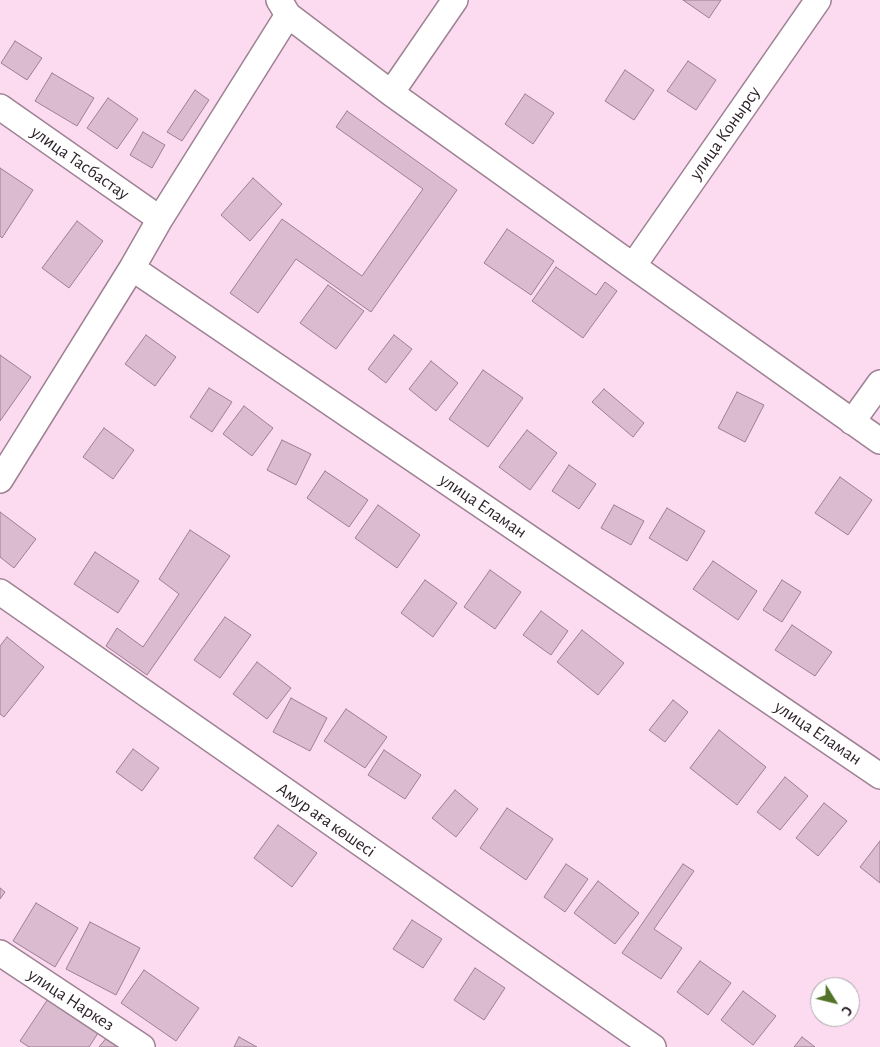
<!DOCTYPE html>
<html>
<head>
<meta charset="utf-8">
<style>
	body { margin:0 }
	#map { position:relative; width:880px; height:1047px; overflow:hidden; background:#fcdbf0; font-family:"Alegreya Sans",sans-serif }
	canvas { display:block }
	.north { position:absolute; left:810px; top:977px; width:50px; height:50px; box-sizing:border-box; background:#fff; border:1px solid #aba7aa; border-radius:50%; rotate:126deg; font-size:14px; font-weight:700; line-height:20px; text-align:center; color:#2e222a }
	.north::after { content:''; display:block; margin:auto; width:18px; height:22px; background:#527229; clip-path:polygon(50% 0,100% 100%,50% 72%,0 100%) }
</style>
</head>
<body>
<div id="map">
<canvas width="880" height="1047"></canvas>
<div class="north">С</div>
</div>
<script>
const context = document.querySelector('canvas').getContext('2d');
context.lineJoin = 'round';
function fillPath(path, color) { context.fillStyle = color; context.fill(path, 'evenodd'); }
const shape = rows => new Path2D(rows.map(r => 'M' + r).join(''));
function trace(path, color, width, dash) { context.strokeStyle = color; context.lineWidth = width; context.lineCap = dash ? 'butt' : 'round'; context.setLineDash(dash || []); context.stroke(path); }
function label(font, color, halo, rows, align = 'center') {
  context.font = font + ' "Alegreya Sans",sans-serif'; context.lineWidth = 4; context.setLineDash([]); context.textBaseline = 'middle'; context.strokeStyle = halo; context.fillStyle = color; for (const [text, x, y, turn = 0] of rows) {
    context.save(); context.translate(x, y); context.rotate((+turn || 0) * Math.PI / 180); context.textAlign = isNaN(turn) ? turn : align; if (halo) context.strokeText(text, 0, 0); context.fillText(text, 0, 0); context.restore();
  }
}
const building = shape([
	[683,0,721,0,709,18,683,0],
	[15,41,42,58,27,80,1,63,15,41],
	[688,61,716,80,696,110,667,91,688,61],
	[625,70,654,90,634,120,605,101,625,70],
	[52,73,94,98,77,126,35,101,52,73],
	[195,90,209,100,182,141,167,132,195,90],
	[525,94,554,113,533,144,505,124,525,94],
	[108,98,138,119,117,149,87,128,108,98],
	[347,111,457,190,371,312,296,259,258,313,230,293,282,219,362,276,423,189,336,127,347,111],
	[143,132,165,145,152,168,130,155,143,132],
	[0,168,33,190,2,238,0,236,0,168],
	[253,178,282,204,250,241,221,215,253,178],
	[77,221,103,241,69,288,42,268,77,221],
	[507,229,554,261,531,295,484,263,507,229],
	[556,267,596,295,605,282,617,291,583,338,532,301,556,267],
	[328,285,364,311,336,349,300,323,328,285],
	[146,335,176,357,155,386,125,364,146,335],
	[394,335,412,349,386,383,368,369,394,335],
	[0,355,31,377,0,421,0,355],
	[431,361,458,383,436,411,409,389,431,361],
	[483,370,523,398,488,447,449,419,483,370],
	[209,388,232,402,212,432,190,417,209,388],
	[604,389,644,423,633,437,592,402,604,389],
	[737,392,764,405,745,442,718,428,737,392],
	[244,406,273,428,252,456,223,434,244,406],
	[104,428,134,450,113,479,83,457,104,428],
	[527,430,557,453,530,490,499,467,527,430],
	[282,440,311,454,296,485,267,470,282,440],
	[569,465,596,484,579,509,552,491,569,465],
	[325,471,368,500,349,527,307,498,325,471],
	[840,477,872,500,848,535,815,513,840,477],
	[378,505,420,535,397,568,355,538,378,505],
	[614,505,644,521,631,545,601,528,614,505],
	[667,508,705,531,687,561,649,538,667,508],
	[0,512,36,539,14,568,0,557,0,512],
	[190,530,230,556,147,675,106,646,117,628,143,647,179,594,159,579,190,530],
	[95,552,139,581,118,613,74,584,95,552],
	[713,561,757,591,738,620,693,589,713,561],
	[490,570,521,592,495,629,464,607,490,570],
	[425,580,457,603,433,637,401,613,425,580],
	[782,580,801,592,782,622,763,610,782,580],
	[541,611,568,631,551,655,523,635,541,611],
	[225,617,251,635,220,678,194,660,225,617],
	[792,625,832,652,815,676,775,650,792,625],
	[582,630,624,663,598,695,557,662,582,630],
	[7,637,44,667,4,717,0,714,0,646,7,637],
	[257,662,291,688,267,719,233,694,257,662],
	[291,698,327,718,310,751,273,732,291,698],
	[673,700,688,712,665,742,649,730,673,700],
	[346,709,387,737,365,768,324,741,346,709],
	[719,730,766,767,737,805,690,768,719,730],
	[133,749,159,768,142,791,116,772,133,749],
	[384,750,421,775,405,799,368,775,384,750],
	[785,777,808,796,780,830,757,812,785,777],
	[455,790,478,809,456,837,432,818,455,790],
	[824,803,847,821,818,856,796,838,824,803],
	[507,808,553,839,526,880,480,848,507,808],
	[278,825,317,853,292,887,254,858,278,825],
	[880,841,880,883,860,867,880,841],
	[566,864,588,879,565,912,544,897,566,864],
	[683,864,694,871,654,929,682,948,661,979,622,953,683,864],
	[598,881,639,913,615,944,574,913,598,881],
	[0,888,5,892,0,899,0,888],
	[36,903,78,928,55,967,13,941,36,903],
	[412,920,442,939,423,968,393,949,412,920],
	[90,922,140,948,116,995,66,969,90,922],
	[700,961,731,983,708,1015,677,992,700,961],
	[475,968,505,988,484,1020,454,1000,475,968],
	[144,970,199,1008,176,1041,121,1003,144,970],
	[743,991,776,1016,753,1045,721,1020,743,991],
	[50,996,100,1030,89,1047,29,1047,20,1041,50,996],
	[108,1036,123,1047,99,1047,108,1036],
	[239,1037,257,1047,234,1047,239,1037],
	[802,1037,815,1047,794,1047,802,1037]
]);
const minor = shape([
	[279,0,288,15,391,93,633,266,880,441],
	[391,93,455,0],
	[0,107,160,219],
	[633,266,818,0],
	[132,268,880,776],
	[852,422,880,383],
	[0,480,132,268,160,219,288,15],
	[0,592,653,1047],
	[0,953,142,1047]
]);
const streetNames = [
	["улица Конырсу",725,133,-55],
	["улица Тасбастау",80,163,35],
	["улица Еламан",483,506,34],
	["улица Еламан",818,733,34],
	["Амур аға көшесі",326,820,35],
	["улица Наркез",71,1000,33]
];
fillPath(building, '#dabbcf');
trace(building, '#9c7f92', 1);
trace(minor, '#9e8193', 28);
trace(minor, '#fff', 25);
label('18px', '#2e222a', '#fff', streetNames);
</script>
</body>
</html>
